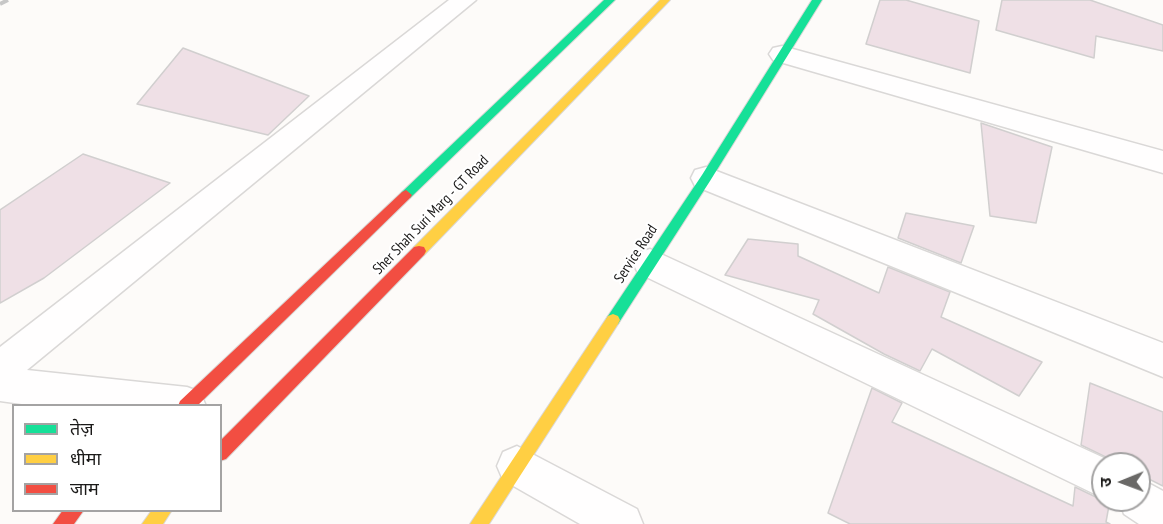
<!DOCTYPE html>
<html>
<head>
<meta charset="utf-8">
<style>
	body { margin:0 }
	#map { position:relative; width:1163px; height:524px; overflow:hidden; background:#fdfbf9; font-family:"PT Sans Narrow","Noto Sans Devanagari",sans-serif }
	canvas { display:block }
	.legend { position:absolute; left:12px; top:404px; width:210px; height:108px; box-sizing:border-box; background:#fff; border:2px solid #a4a3a3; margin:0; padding:8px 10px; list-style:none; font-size:18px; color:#1b1a19 }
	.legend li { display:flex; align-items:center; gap:12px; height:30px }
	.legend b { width:30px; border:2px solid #a4a3a3 }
	.north { position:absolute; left:1091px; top:452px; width:60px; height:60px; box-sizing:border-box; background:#fff; border:2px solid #a4a3a3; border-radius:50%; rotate:269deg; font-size:16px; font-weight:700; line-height:24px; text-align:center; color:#1b1a19 }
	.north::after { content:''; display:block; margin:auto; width:21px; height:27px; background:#6a6967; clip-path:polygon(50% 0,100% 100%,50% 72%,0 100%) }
</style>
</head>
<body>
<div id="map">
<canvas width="1163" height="524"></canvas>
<ul class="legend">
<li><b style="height:8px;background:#16e098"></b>तेज़</li>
<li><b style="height:8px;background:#ffcf43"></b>धीमा</li>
<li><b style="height:8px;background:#f24e42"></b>जाम</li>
</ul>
<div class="north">उ</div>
</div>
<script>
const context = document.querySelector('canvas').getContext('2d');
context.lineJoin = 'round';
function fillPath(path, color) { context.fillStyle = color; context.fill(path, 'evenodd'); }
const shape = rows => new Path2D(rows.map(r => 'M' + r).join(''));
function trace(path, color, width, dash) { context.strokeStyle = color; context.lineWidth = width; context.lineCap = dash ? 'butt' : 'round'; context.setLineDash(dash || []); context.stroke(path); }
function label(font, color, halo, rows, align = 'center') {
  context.font = font + ' "PT Sans Narrow",sans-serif'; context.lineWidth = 4.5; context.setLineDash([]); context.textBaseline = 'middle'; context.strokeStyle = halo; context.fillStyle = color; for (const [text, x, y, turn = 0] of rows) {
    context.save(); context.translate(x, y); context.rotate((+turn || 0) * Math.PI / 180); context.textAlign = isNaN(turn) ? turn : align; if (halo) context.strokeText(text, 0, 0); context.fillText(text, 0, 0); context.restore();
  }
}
const building = shape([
	[880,0,906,0,979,21,970,73,866,44,880,0],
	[1002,0,1090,0,1163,25,1163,51,1096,36,1094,58,996,30,1002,0],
	[183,48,309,96,268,135,137,104,183,48],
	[981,123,1052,147,1036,223,990,216,981,123],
	[83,154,170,183,44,278,0,303,0,210,83,154],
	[906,213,974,226,961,263,898,238,906,213],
	[748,239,798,244,798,256,879,293,888,267,950,292,941,317,1042,362,1019,396,932,349,920,371,884,354,813,314,819,300,725,275,748,239],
	[1090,383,1163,412,1163,486,1139,474,1139,464,1120,464,1081,445,1090,383],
	[872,388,902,403,892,422,1073,506,1075,487,1102,500,1110,500,1106,522,1110,524,850,524,828,513,872,388]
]);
const street = shape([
	[449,0,476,0,27,370,187,387,200,392,206,406,36,406,0,401,0,347,449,0],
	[782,46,1163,151,1163,173,773,60,769,54,773,48,782,46],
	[706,167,1163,343,1163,377,695,186,691,178,695,170,706,167],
	[650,249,1117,464,1103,464,1103,498,638,273,633,263,638,253,650,249],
	[517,446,637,509,643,524,580,524,503,480,497,466,503,452,517,446],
	[1139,478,1163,491,1163,524,1139,524,1124,514,1119,500,1139,500,1139,478]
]);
const fast = shape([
	[604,0,615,0,410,198,402,198,400,195,402,192,604,0],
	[812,0,822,0,710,181,618,324,613,326,608,324,606,320,608,316,702,175,812,0]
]);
const slow = shape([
	[660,0,670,0,424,255,414,255,412,251,414,247,660,0],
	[613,314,618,316,620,320,618,324,489,524,470,524,608,316,613,314],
	[152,510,172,510,163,524,142,524,152,510]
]);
const jam = shape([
	[406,190,412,195,410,198,197,406,178,406,180,401,402,192,406,190],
	[419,246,424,247,426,251,424,255,226,459,220,461,220,441,414,247,419,246],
	[63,510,84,510,74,524,53,524,63,510]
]);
const rail = shape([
	[0,4,8,0]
]);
const streetNames = [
	["Sher Shah Suri Marg - GT Road",431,215,-46],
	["Service Road",636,254,-57]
];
fillPath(building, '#efe0e6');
trace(building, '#d1cfcf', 1.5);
trace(street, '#dad8d7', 3);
trace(fast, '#dad8d7', 2);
trace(slow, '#dad8d7', 2);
trace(jam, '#dad8d7', 2);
fillPath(street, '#fffefe');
fillPath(fast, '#16e098');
fillPath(slow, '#ffcf43');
fillPath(jam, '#f24e42');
trace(rail, '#c7c7c7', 4, [10, 5]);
label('15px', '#1b1a19', '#fff', streetNames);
</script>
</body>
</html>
